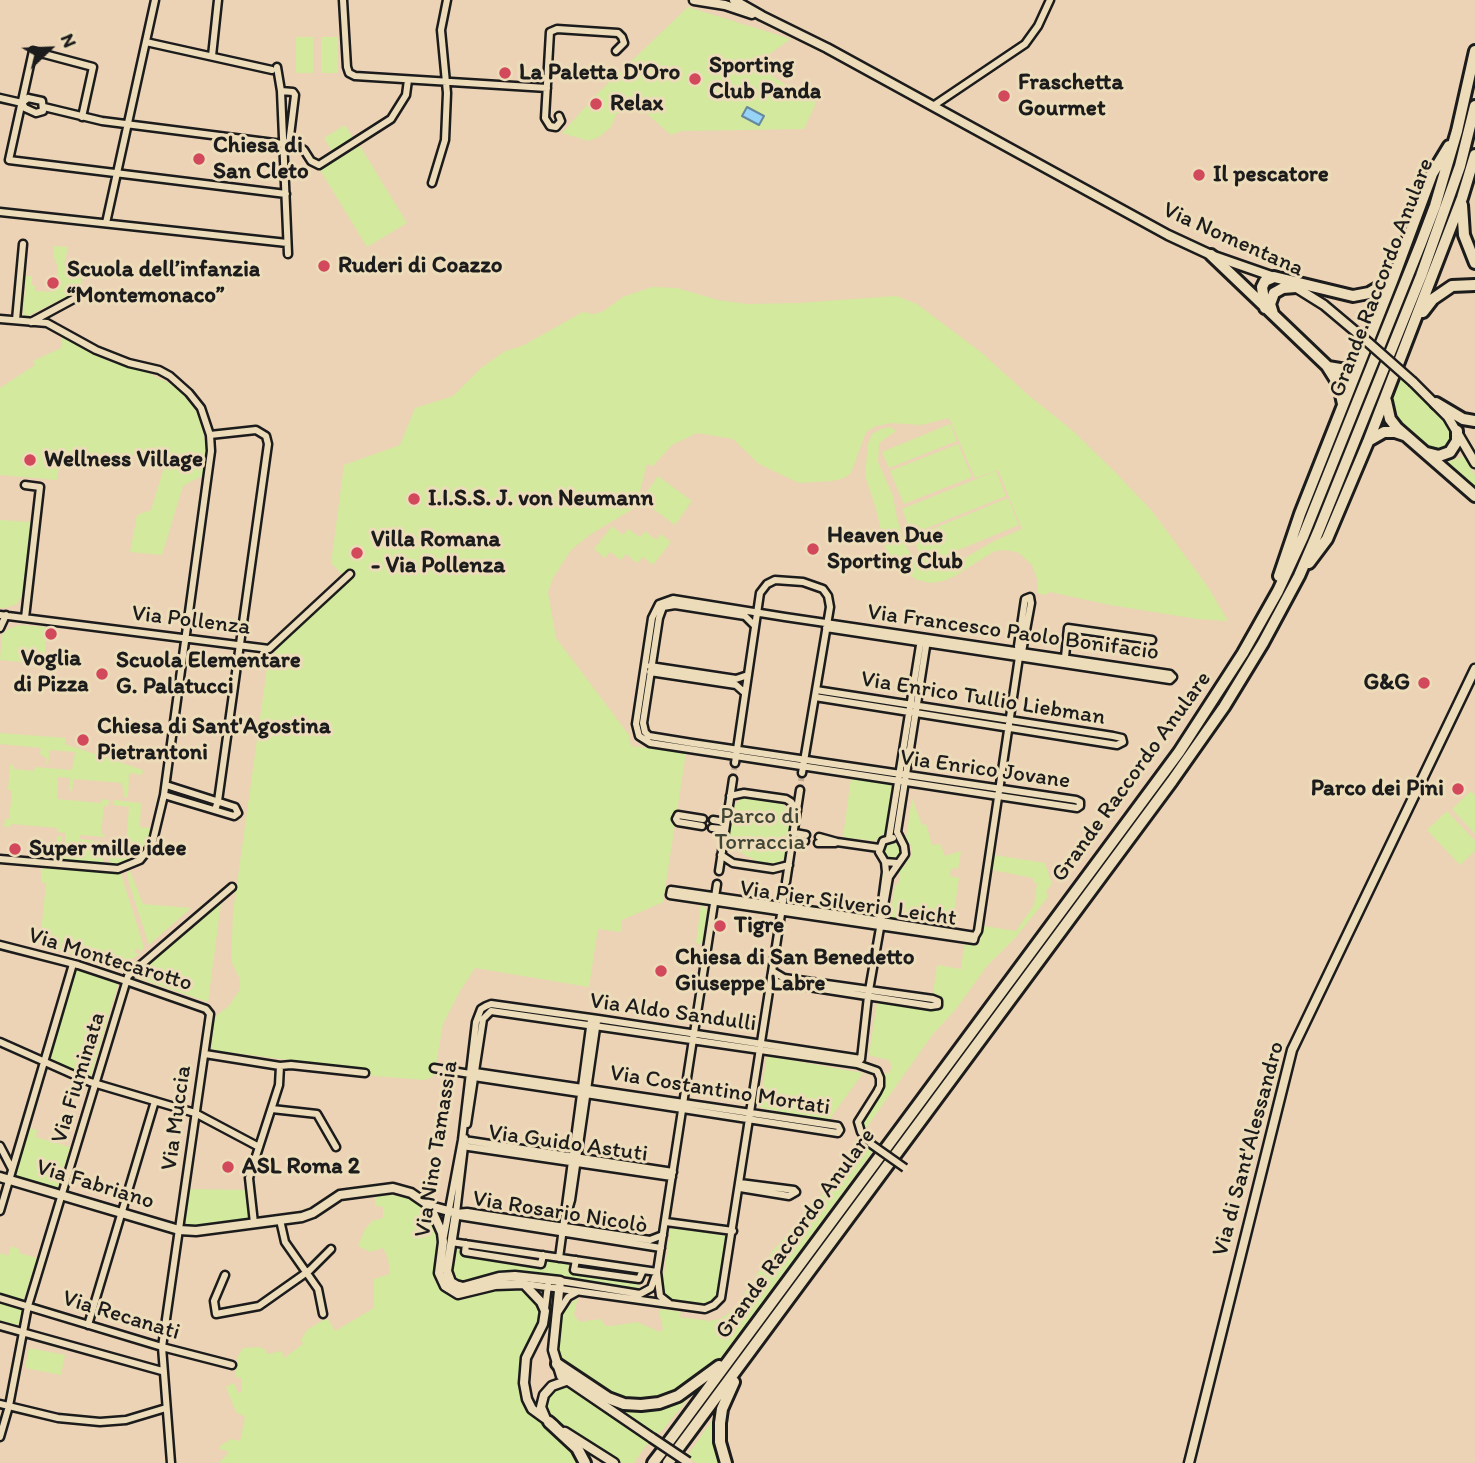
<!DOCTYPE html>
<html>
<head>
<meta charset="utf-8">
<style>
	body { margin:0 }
	#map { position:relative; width:1475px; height:1463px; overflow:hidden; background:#ecd3b5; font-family:Itim,sans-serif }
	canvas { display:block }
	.north { position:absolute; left:14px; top:14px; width:70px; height:70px; -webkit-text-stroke:5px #eddcb9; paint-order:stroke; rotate:67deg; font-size:19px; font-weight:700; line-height:28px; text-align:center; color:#1c1c1c }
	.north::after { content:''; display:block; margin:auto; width:24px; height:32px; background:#1c1c1c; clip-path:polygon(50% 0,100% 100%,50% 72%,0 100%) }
</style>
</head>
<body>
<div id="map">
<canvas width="1475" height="1463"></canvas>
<div class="north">N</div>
</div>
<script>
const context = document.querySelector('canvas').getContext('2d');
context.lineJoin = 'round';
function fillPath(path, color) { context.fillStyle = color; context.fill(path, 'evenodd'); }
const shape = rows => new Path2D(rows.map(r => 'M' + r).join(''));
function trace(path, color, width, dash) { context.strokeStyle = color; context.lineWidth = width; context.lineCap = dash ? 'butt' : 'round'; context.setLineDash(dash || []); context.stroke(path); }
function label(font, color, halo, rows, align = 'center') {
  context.font = font + ' Itim,sans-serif'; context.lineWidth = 6; context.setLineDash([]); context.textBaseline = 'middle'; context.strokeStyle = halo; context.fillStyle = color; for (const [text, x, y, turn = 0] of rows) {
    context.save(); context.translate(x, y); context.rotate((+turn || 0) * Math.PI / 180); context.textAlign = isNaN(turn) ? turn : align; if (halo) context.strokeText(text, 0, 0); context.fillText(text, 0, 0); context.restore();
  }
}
const green = shape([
	[688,7,791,39,754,65,816,103,804,129,681,131,671,135,645,112,640,114,630,103,616,115,611,127,599,137,589,141,562,133,597,94],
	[296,37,313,37,313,73,296,73],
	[321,37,338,37,338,73,321,73],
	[345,125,353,138,332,151,324,138],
	[360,146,407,223,367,247,320,170],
	[54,246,68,247,64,265,81,267,81,289,28,316,23,316,26,276,32,276,32,285,35,286,35,291,53,292,53,288,56,288,58,265,56,264,56,259,53,259],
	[652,287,677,288,718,300,748,304,798,303,896,296,917,304,982,353,1027,394,1073,431,1115,472,1152,511,1208,587,1228,621,1197,619,1110,605,1050,592,1044,595,1038,593,1037,579,1032,565,1019,553,1012,551,1002,550,993,552,955,576,943,581,931,583,917,580,905,572,892,559,885,547,876,509,865,475,868,444,872,434,881,429,890,427,896,431,879,443,878,462,893,496,897,518,905,545,920,568,925,570,953,565,994,541,1022,529,998,470,975,478,949,418,921,425,892,423,876,426,866,432,851,473,844,478,832,481,799,483,759,464,733,439,697,433,672,445,653,466,647,464,636,507,591,534,571,550,553,578,548,592,556,638,629,735,631,746,686,753,663,902,622,920,621,932,598,929,589,987,475,968,460,991,443,1024,434,1076,425,1080,374,1076,358,1069,212,1050,213,1018,229,1006,240,989,240,979,231,961,233,912,268,661,281,645,343,585,343,575,331,563,344,465,400,445,415,408,453,396,481,368,505,351,522,346,583,312,593,314,602,312,623,297],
	[63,334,91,353,111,362,146,372,177,387,191,403,199,417,206,446,205,474,183,486,162,555,130,552,137,515,151,510,170,448,64,468,62,448,57,480,0,475,0,388,35,365,33,361,61,348],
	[1400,375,1433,408,1450,429,1454,438,1445,451,1432,451,1423,446,1395,420,1390,398],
	[950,424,957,441,889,468,882,452],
	[958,444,972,477,904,504,890,471],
	[1464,456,1475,476,1475,492,1442,464],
	[996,471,1006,496,912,534,902,509],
	[658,476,692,501,675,525,641,500],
	[1008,498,1019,525,924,564,913,537],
	[0,520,31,522,25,591,17,604,5,608,0,608],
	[612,526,623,535,628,529,640,537,645,531,656,540,661,534,671,542,653,565,643,557,637,563,626,554,621,560,610,552,605,558,594,549],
	[19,625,47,627,44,664,0,660,2,635,8,629],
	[0,733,66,738,65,744,143,770,142,775,129,773,128,797,124,797,122,783,74,779,72,791,69,791,70,778,58,777,57,799,101,803,102,799,109,800,108,806,104,806,101,834,105,835,105,837,80,835,80,839,104,842,103,864,55,859,57,836,62,836,61,843,65,843,65,833,57,832,57,828,11,824,10,827,4,827,5,819,9,819,12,791,8,790,10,765,14,765,14,769,34,771,35,767,72,770,75,752,50,750,48,764,46,764,47,759,40,754,41,748,0,744],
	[851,778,894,785,887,831,875,841,843,837],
	[1471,791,1475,796,1475,834,1452,809],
	[742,798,782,804,792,814,788,851,780,863,774,864,759,862,732,848,729,833,733,807],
	[912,798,922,825,926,824,932,845,940,844,945,856,961,851,958,869,951,868,950,876,959,878,952,927,890,918,895,886,899,882,900,877,898,869,904,867,911,856,911,846,906,838],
	[114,800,141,803,140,827,152,828,148,842,140,853,129,860,115,864,109,864,109,855,125,856,129,807,113,805],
	[1447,811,1475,841,1475,851,1460,865,1427,830],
	'884 851a8 8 0 1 1 16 0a8 8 0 1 1-16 0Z',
	[994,855,1045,863,1052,884,1046,891,1048,897,1016,937,987,966,956,1009,933,1034,864,1131,862,1119,883,1087,882,1074,889,1073,892,1067,889,1060,871,1056,869,1054,877,1003,941,1010,944,1008,944,1000,939,995,933,994,937,965,961,969,964,945,979,945,984,926,1016,931,1034,905,1037,883,1033,882,1033,878,992,870],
	[41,868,121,874,144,947,141,952,137,948,134,952,139,954,118,970,40,943,46,883,41,882],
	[130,871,143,904,191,908,149,945,129,883,127,872],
	[221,903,208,1002,135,977],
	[701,904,707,910,702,944,696,943],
	[76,970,118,984,90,1078,49,1060],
	[767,1056,863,1073,829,1120,792,1114,759,1107],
	[28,1128,37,1130,36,1137,70,1147,57,1190,14,1178],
	[862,1140,873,1151,723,1355,694,1383,659,1399,625,1399,613,1397,561,1361,558,1343,563,1312,578,1297,574,1315,580,1322,600,1319,606,1326,611,1326,637,1322,660,1332,663,1329,659,1311,661,1309,681,1312,680,1317,710,1321,720,1319,729,1313,737,1305,771,1253,836,1178],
	[187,1189,245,1190,250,1221,183,1228],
	[386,1195,404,1196,415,1201,426,1210,438,1235,433,1267,434,1280,440,1289,453,1298,461,1300,505,1288,526,1292,536,1301,540,1312,540,1323,524,1352,521,1363,522,1393,532,1416,567,1443,582,1463,219,1463,229,1452,220,1449,220,1446,231,1439,240,1441,242,1432,245,1417,236,1412,226,1387,234,1383,238,1393,242,1392,241,1378,235,1377,238,1356,243,1348,261,1347,262,1349,265,1349,267,1354,282,1351,284,1358,303,1344,301,1340,307,1330,323,1320,328,1319,335,1331,374,1308,374,1279,390,1274,388,1258,383,1248,370,1252,358,1246,365,1229,372,1221,383,1218,383,1207,375,1206,375,1197],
	[672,1228,727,1236,719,1290,714,1300,708,1304,703,1305,673,1301,662,1290,670,1230],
	[11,1246,19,1249,19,1253,37,1258,23,1301,0,1294,0,1253,8,1256],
	[457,1246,462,1248,461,1256,537,1268,545,1269,547,1261,569,1263,568,1272,638,1283,639,1290,525,1274,503,1273,458,1281,452,1275,451,1271,453,1249],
	[0,1301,23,1308,18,1326,0,1321],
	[29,1348,65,1355,61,1375,25,1368],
	[562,1387,573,1389,650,1440,634,1463,622,1463,551,1417,547,1405,548,1398,555,1390],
	[697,1387,663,1430,656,1435,606,1404,632,1407],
	[720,1409,724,1463,696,1463,687,1456]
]);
const water = shape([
	[747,107,764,116,759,125,742,116,747,107]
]);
const streetTunnel = shape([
	[733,779,735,763],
	[800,790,802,773]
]);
const street = shape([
	[343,0,347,67,349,73,355,76,547,88],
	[146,42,272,70],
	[212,56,218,0],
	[277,67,281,91,288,254],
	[281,91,293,92,295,95,289,144],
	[0,98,22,103],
	[28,98,42,101,43,111,36,113,25,108,22,103,28,98],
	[933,106,1025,44,1038,26,1050,0],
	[44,107,102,121,298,146,304,150,311,161,319,165,391,119,406,95,408,80],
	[559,116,561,121,556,127,550,126,545,118,550,32,557,29,618,33,622,37,624,43,616,51],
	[82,117,93,67,33,51,9,160,286,194],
	[432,183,445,140,447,93,441,30,447,0],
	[0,212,287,243],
	[106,223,155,0],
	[0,319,47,323,96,350,129,363,159,370,170,376,189,393,201,408,210,435,211,451,164,795,152,845,140,860,118,869,0,859],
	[16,320,23,244],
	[31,322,81,295],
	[210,435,256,430,266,436,268,444,218,801,215,810],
	[25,485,40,487,25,618],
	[0,615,269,649,350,574],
	[755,626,745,616,675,605,663,607,659,618,643,723,645,732,649,736,692,743,1076,800,1080,802,1080,806,1077,808,650,743,639,736,636,724,652,618,659,604,673,599,785,617,1170,674,1173,677,1170,680,826,628],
	[0,628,6,615],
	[1065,657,1068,628,1152,640],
	[650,666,736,679,748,675],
	[650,672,736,685,745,693],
	[815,697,1117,745,1123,742,1122,738,1113,736,816,690],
	[735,763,760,593,767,584,775,580,803,582,823,589,828,596,830,607,802,773],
	[164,795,234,816,238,813,235,807,166,785],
	[730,796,744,793,786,799,791,802,797,811],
	[713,820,725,822],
	[702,826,678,822,676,819,678,815,703,819],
	[712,828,724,829],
	[795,833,806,835],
	[819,837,837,842,879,848],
	[889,838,921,639],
	[893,838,883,841,879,852,885,862,897,863],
	[794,840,805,841],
	[818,843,835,843],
	[721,855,733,863,773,869,789,865],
	[719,871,733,779],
	[786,882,800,790],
	[671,890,850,916,975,936,974,940,670,895,671,890],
	[879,924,886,872,885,862],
	[975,936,978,931,1019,657,1018,646,1025,599,1030,597,1031,603,1022,652],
	[0,945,78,965,126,981,206,1009,210,1014,162,1347,171,1463],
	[771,985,776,982,783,983,931,1006,938,1005,938,1001,933,999,784,978,774,972],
	[0,1042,90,1082,195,1113,259,1147],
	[205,1054,280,1066,291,1065,365,1073],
	[434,1068,470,1074,475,1072,751,1113,838,1126,840,1130,838,1133,573,1092,474,1077,470,1074],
	[272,1109,317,1114,336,1147],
	[467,1124,483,1019,491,1011,857,1064],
	[464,1140,673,1172],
	[871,1144,861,1132,858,1122,877,1092,880,1086,880,1078,877,1071,857,1064,861,1059,868,996,889,877,905,854,904,846,897,832,927,640],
	[0,1146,12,1169],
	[462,1146,672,1177],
	[740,1188,789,1196,796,1192,794,1190,740,1183],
	[0,1211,73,964],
	[456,1213,465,1138],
	[456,1213,467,1212,650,1240,663,1235],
	[456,1213,459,1216,661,1248],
	[280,1220,285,1242,318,1289,323,1314],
	[666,1222,733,1231],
	[254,1223,249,1178,279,1085,280,1066],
	[564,1224,571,1200,597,1021],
	[444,1236,462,1140,476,1022,481,1009,486,1006,491,1004,598,1019,861,1059],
	[451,1242,657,1272],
	[466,1244,465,1252,541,1264,543,1255],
	[559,1258,591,1020],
	[576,1260,574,1270,639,1279,643,1270],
	[225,1275,214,1301,216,1314,259,1306,310,1270,331,1249],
	[560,1281,640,1294,651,1288,655,1277],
	[525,1284,705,1309,714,1305,721,1298,784,895],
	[0,1298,162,1347,232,1365],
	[669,1303,660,1296,657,1272,717,884],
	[545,1309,548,1285],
	[559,1311,568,1297,577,1292],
	[88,1325,155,1101],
	[0,1326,162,1371],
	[0,1404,58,1418,100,1422,126,1420,166,1408],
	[0,1437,9,1406,28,1306,128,976,232,887]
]);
const secondary = shape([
	[694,0,725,5,752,14],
	[734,0,762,16,827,48,1168,235,1211,255,1277,278],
	[1292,285,1324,305,1362,337],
	[1413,382,1448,417,1475,463],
	[0,1177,179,1230,196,1231,302,1217,313,1213,340,1195,355,1193,393,1188,411,1193,430,1206,456,1213,447,1271,451,1282,456,1285,463,1287,499,1277,515,1276,560,1281,553,1350,561,1376,652,1438],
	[430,1206,442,1233,443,1242,439,1273,445,1286,458,1294,495,1285,524,1284,541,1302,545,1311,543,1324,526,1358,524,1383,527,1399,532,1409,554,1425],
	[546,1419,541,1407,544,1395,552,1386,566,1381],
	[565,1432,614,1463],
	[1189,1463,1292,1050,1475,669]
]);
const highway = shape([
	[1462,205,1464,235,1475,263],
	[1211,255,1327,366,1339,385,1343,404],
	[1265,308,1262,287,1265,281,1274,277,1353,296,1369,293,1393,279],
	[1423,312,1433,299,1452,286,1475,285],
	[1273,314,1270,304,1274,293,1283,288,1296,287],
	[1328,367,1346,370,1360,362],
	[1386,401,1390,419,1397,428,1475,496],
	[1436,403,1463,419,1475,421],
	[1370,440,1384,432,1395,432,1404,435],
	[1427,453,1439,456,1450,452,1457,441,1457,431],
	[1309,563,1327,539,1368,442,1462,198,1475,155],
	[1279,576,1300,514,1393,279,1432,174,1449,146],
	[557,1364,608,1398,624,1404,641,1405,659,1403,678,1396,719,1366],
	[549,1422,577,1448,585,1463],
	[667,1444,1179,752,1243,653,1278,591,1303,537,1421,243,1435,206,1457,131,1475,51],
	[677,1450,1172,781,1224,707,1263,643,1299,576,1318,532,1421,276,1460,166,1475,106],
	[653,1463,663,1450],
	[668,1463,673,1456],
	[726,1463,720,1442,720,1423,722,1409,734,1382]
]);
const streetBridge = shape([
	[871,1144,905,1168]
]);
const secondaryBridge = shape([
	[1362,337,1413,382],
	[652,1438,688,1462]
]);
const markers = [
	[505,73,7,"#d1495b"],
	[695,79,7,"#d1495b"],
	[1004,96,7,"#d1495b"],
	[596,104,7,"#d1495b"],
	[199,159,7,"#d1495b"],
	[1199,175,7,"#d1495b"],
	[324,266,7,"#d1495b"],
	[53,283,7,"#d1495b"],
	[30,460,7,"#d1495b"],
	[414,499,7,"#d1495b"],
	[813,549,7,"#d1495b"],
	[357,553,7,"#d1495b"],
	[51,634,7,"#d1495b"],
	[102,674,7,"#d1495b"],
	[1424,683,7,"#d1495b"],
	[83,740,7,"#d1495b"],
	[1458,789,7,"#d1495b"],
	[15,849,7,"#d1495b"],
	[720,926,7,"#d1495b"],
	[661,971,7,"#d1495b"],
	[228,1167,7,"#d1495b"]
];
const poiNames = [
	["Sporting",709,66],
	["Club Panda",709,92],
	["La Paletta D'Oro",519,73],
	["Fraschetta",1018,83],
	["Gourmet",1018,109],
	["Relax",610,104],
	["Chiesa di",213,146],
	["San Cleto",213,172],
	["Il pescatore",1213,175],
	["Ruderi di Coazzo",338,266],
	["Scuola dell’infanzia",67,270],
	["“Montemonaco”",67,296],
	["Wellness Village",44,460],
	["I.I.S.S. J. von Neumann",428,499],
	["Heaven Due",827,536],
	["Sporting Club",827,562],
	["Villa Romana",371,540],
	["- Via Pollenza",371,566],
	["Voglia",51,659,"center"],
	["di Pizza",51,685,"center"],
	["Scuola Elementare",116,661],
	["G. Palatucci",116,687],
	["G&G",1410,683,"right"],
	["Chiesa di Sant'Agostina",97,727],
	["Pietrantoni",97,753],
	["Parco dei Pini",1444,789,"right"],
	["Super mille idee",29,849],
	["Tigre",734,926],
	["Chiesa di San Benedetto",675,958],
	["Giuseppe Labre",675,984],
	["ASL Roma 2",242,1167]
];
const streetNames = [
	["Via Nomentana",1233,240,24],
	["Grande Raccordo Anulare",1382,278,-69],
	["Via Pollenza",191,621,7],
	["Via Francesco Paolo Bonifacio",1013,633,8],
	["Via Enrico Tullio Liebman",983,699,9],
	["Via Enrico Jovane",985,770,8],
	["Grande Raccordo Anulare",1132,777,-54],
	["Via Pier Silverio Leicht",848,904,8],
	["Via Montecarotto",110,960,17],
	["Via Aldo Sandulli",673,1013,8],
	["Via Fiuminata",79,1078,-73],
	["Via Costantino Mortati",720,1091,9],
	["Via Muccia",177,1118,-82],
	["Via Guido Astuti",568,1144,8],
	["Via Nino Tamassia",437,1149,-81],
	["Via di Sant'Alessandro",1249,1149,-75],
	["Via Fabriano",95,1185,17],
	["Via Rosario Nicolò",560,1213,9],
	["Grande Raccordo Anulare",796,1234,-54],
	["Via Recanati",121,1316,17]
];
const parkNames = [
	["Parco di",760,817],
	["Torraccia",760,843]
];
fillPath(green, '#d2e99e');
fillPath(water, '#97d2f7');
trace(water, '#66899f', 2);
trace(streetTunnel, '#c2ae96', 6, [6, 3]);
trace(street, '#1c1c1c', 11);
trace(secondary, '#1c1c1c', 13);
trace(highway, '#1c1c1c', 16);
trace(street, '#eddcb9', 6);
trace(secondary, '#eddcb9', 8);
trace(highway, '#eddcb9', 10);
trace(streetBridge, '#1c1c1c', 11, []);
trace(secondaryBridge, '#1c1c1c', 13, []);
trace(streetBridge, '#eddcb9', 6);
trace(secondaryBridge, '#eddcb9', 8);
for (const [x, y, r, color] of markers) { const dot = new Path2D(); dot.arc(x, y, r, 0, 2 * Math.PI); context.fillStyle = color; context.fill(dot); trace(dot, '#eddcb9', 2.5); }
label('bold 23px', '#1c1c1c', '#eddcb9', poiNames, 'left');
label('23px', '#1c1c1c', '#eddcb9', streetNames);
label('23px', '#404536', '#eddcb9', parkNames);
</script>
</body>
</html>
